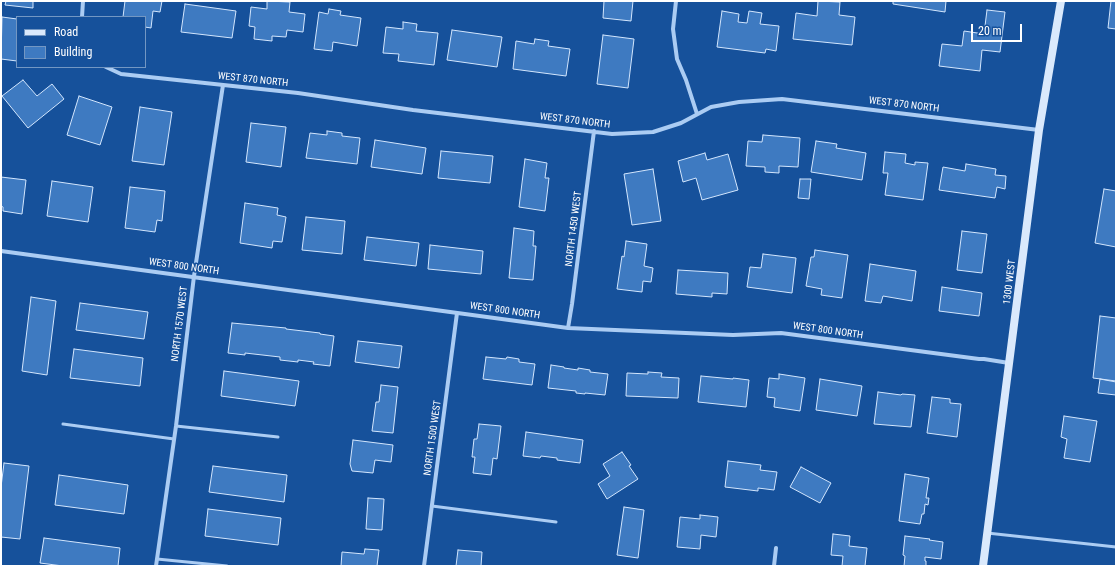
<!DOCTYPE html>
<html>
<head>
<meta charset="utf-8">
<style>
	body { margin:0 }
	#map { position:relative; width:1117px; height:567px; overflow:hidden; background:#16519b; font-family:"Roboto Condensed",sans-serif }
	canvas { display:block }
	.frame { position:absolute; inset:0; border:2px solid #fff; pointer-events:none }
	.legend { position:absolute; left:16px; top:16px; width:130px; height:52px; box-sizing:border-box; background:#16519b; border:1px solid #7397c3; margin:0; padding:5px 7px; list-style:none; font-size:12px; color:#fff }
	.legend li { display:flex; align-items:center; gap:8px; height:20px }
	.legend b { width:20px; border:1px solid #7397c3 }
	.scale { position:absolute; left:971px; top:24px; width:51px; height:18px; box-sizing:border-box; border:2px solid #fff; border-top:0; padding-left:5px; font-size:12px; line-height:14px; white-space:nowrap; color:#fff; -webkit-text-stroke:3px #16519b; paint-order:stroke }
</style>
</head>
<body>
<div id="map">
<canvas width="1117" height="567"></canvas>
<div class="frame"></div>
<ul class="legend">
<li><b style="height:5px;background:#dae9fc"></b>Road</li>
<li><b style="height:11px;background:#3e7ac1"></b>Building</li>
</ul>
<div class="scale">20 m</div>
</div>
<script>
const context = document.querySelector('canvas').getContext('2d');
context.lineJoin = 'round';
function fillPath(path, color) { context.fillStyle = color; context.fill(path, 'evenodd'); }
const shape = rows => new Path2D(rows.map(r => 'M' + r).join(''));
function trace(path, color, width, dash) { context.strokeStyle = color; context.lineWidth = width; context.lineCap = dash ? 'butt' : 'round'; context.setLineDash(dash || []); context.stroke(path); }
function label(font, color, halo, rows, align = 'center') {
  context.font = font + ' "Roboto Condensed",sans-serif'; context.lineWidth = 3; context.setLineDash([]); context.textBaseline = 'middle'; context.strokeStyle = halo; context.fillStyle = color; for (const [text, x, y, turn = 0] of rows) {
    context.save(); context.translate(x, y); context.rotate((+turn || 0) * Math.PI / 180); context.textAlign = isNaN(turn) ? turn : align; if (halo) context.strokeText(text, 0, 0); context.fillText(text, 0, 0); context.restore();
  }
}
const building = shape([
	[6,1,33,1,33,8,5,5,6,1],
	[125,1,162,1,160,12,153,11,151,28,145,27,145,17,123,17,125,1],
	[267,1,290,2,289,12,305,14,303,32,287,30,286,37,272,36,272,41,254,39,255,27,249,26,251,7,267,9,267,1],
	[604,1,633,1,631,21,603,18,604,1],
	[818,1,840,2,839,15,855,17,852,45,793,39,796,13,817,16,818,1],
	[893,1,946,1,945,12,893,4,893,1],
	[1111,1,1116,1,1116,29,1108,28,1111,1],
	[185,4,236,11,232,38,181,32,185,4],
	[329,9,341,11,340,15,361,18,357,46,333,42,332,51,314,49,319,12,328,14,329,9],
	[987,10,1005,12,1000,52,982,50,980,71,939,66,942,44,962,46,964,31,984,34,987,10],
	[722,11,739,14,738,22,747,23,749,11,762,13,760,24,779,26,776,51,766,49,765,53,717,47,722,11],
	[2,17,17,19,17,61,1,59,2,17],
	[403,22,417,24,416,31,438,33,434,65,398,61,399,54,383,53,386,27,403,29,403,22],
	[452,30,502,37,497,67,447,60,452,30],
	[603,35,634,39,628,88,597,84,603,35],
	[535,39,549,41,548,46,570,49,566,76,513,69,516,41,534,44,535,39],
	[23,80,37,96,52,84,64,99,28,128,2,96,23,80],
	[79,96,112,107,100,145,67,135,79,96],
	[140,107,172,112,164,165,132,161,140,107],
	[251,123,286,127,281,167,246,162,251,123],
	[327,131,342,133,342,136,360,138,357,164,306,158,310,133,327,135,327,131],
	[763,135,800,138,798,167,779,166,779,173,765,172,765,167,746,166,748,141,762,142,763,135],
	[375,140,426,148,422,174,371,167,375,140],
	[816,141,837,144,836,148,866,153,862,180,811,172,816,141],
	[441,151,493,156,490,183,438,178,441,151],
	[885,152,906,154,905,163,915,165,915,162,928,163,923,200,885,195,888,173,883,173,885,152],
	[705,153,707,160,728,154,738,190,702,200,696,178,683,182,678,161,705,153],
	[525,159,547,163,545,178,549,178,545,211,519,207,525,159],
	[966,164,996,169,995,175,1006,176,1005,189,997,187,995,198,939,190,943,167,965,171,966,164],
	[653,169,661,221,632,225,624,174,653,169],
	[1,177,26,180,22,214,3,211,3,207,1,206,1,177],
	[800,179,811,179,809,199,798,198,800,179],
	[52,181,93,187,88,222,47,216,52,181],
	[130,187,165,191,162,221,157,220,155,232,125,228,130,187],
	[1104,189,1116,191,1116,247,1095,243,1104,189],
	[245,203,278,208,277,215,286,217,282,242,273,241,272,248,240,243,245,203],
	[306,217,345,221,342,254,302,250,306,217],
	[514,228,534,231,533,246,536,246,533,280,509,278,514,228],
	[962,231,987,234,982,273,957,270,962,231],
	[367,237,419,243,416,266,364,260,367,237],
	[626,241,647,244,644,266,653,268,651,282,643,281,642,292,617,289,622,256,624,257,626,241],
	[430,245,483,251,481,274,428,269,430,245],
	[815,250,848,255,842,298,821,295,822,289,806,286,811,257,814,257,815,250],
	[763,254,796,258,792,293,747,287,750,267,761,268,763,254],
	[870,264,916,271,912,301,883,296,881,303,865,301,870,264],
	[678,270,728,273,727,294,712,293,712,297,676,294,678,270],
	[942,287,982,293,979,316,939,311,942,287],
	[31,297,56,301,47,375,22,371,31,297],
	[80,303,148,312,144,339,76,330,80,303],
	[1100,316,1116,318,1116,381,1093,378,1100,316],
	[232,323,286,328,286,329,320,333,320,334,334,336,330,366,313,364,314,362,298,360,298,362,280,360,280,357,245,353,245,355,228,353,232,323],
	[358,341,402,346,399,368,355,362,358,341],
	[74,349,143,358,140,386,70,378,74,349],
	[486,357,506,359,507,357,519,359,519,362,535,364,532,385,483,379,486,357],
	[551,365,564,367,564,368,578,370,578,368,590,370,590,372,608,374,605,395,585,393,585,394,576,393,576,391,548,388,551,365],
	[224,371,299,381,295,406,221,396,224,371],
	[648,372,662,373,661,377,679,378,678,398,626,396,627,373,648,374,648,372],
	[779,374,805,378,800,411,774,407,775,398,767,397,769,378,779,379,779,374],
	[701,376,733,379,733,378,749,380,746,407,698,402,701,376],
	[820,379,862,386,857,416,816,410,820,379],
	[1100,379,1116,382,1116,395,1098,393,1100,379],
	[381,385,398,387,393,433,372,431,376,402,379,402,381,385],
	[878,392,901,395,902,394,915,395,911,427,874,424,878,392],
	[932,397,950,399,950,403,961,404,957,437,927,433,932,397],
	[1064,416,1097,421,1090,462,1064,458,1067,439,1061,437,1064,416],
	[479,424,501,426,497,459,493,458,491,475,473,473,475,457,472,457,474,439,477,439,479,424],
	[526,432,583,440,580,463,557,460,557,458,541,456,540,458,523,456,526,432],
	[353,440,393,445,391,462,375,460,373,473,352,471,350,464,353,440],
	[622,452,631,465,629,466,638,479,607,499,598,484,610,476,603,464,622,452],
	[728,461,761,465,760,470,777,472,774,490,758,488,758,491,725,487,728,461],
	[4,463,29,466,20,539,1,537,1,487,4,463],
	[213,466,287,475,284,502,209,492,213,466],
	[801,467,831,483,820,503,790,487,801,467],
	[905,474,929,478,926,498,929,498,928,505,925,504,924,514,922,514,920,524,899,521,905,474],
	[59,475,128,485,124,514,55,505,59,475],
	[368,498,384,499,382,530,366,529,368,498],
	[624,507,644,510,638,558,617,555,624,507],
	[208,509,281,518,278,545,205,536,208,509],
	[700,515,718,517,716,537,701,535,700,549,677,547,680,517,700,519,700,515],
	[833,534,850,536,849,546,867,548,865,566,842,566,843,556,831,555,833,534],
	[905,536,930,539,929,540,943,542,941,559,925,557,925,561,926,561,926,566,904,566,905,556,903,555,905,536],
	[44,538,120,548,118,566,63,566,40,563,44,538],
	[365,549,379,550,377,566,341,566,342,552,364,554,365,549],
	[458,550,482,552,481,566,456,566,458,550]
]);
const lane = shape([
	[63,424,174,439],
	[176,426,278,437],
	[432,506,556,522],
	[987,533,1116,547],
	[157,559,227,566]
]);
const street = shape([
	[676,1,673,29,677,59,686,80,697,114],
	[82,17,83,1],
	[106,67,121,74,298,93,413,110,612,134,653,132,681,123,711,107,739,102,782,99,1039,130],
	[1,251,568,328,733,335,781,333,979,359,984,359,1009,363],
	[568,328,572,304,594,131],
	[156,566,176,426,194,276,223,85],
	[424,566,457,313],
	[774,566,776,548]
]);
const secondary = shape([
	[983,566,1039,130,1061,1]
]);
const streetNames = [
	["WEST 870 NORTH",253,80,6],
	["WEST 870 NORTH",904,105,7],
	["WEST 870 NORTH",575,121,7],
	["NORTH 1450 WEST",574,229,-83],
	["WEST 800 NORTH",184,267,8],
	["1300 WEST",1010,282,-83],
	["WEST 800 NORTH",505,311,8],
	["NORTH 1570 WEST",180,324,-83],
	["WEST 800 NORTH",828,331,8],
	["NORTH 1500 WEST",433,438,-82]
];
fillPath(building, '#3e7ac1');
trace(building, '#d3e6fd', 1);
trace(lane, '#abccf3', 3);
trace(street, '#abccf3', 4);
trace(secondary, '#dae9fc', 8);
label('10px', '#fff', '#16519b', streetNames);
</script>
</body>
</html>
